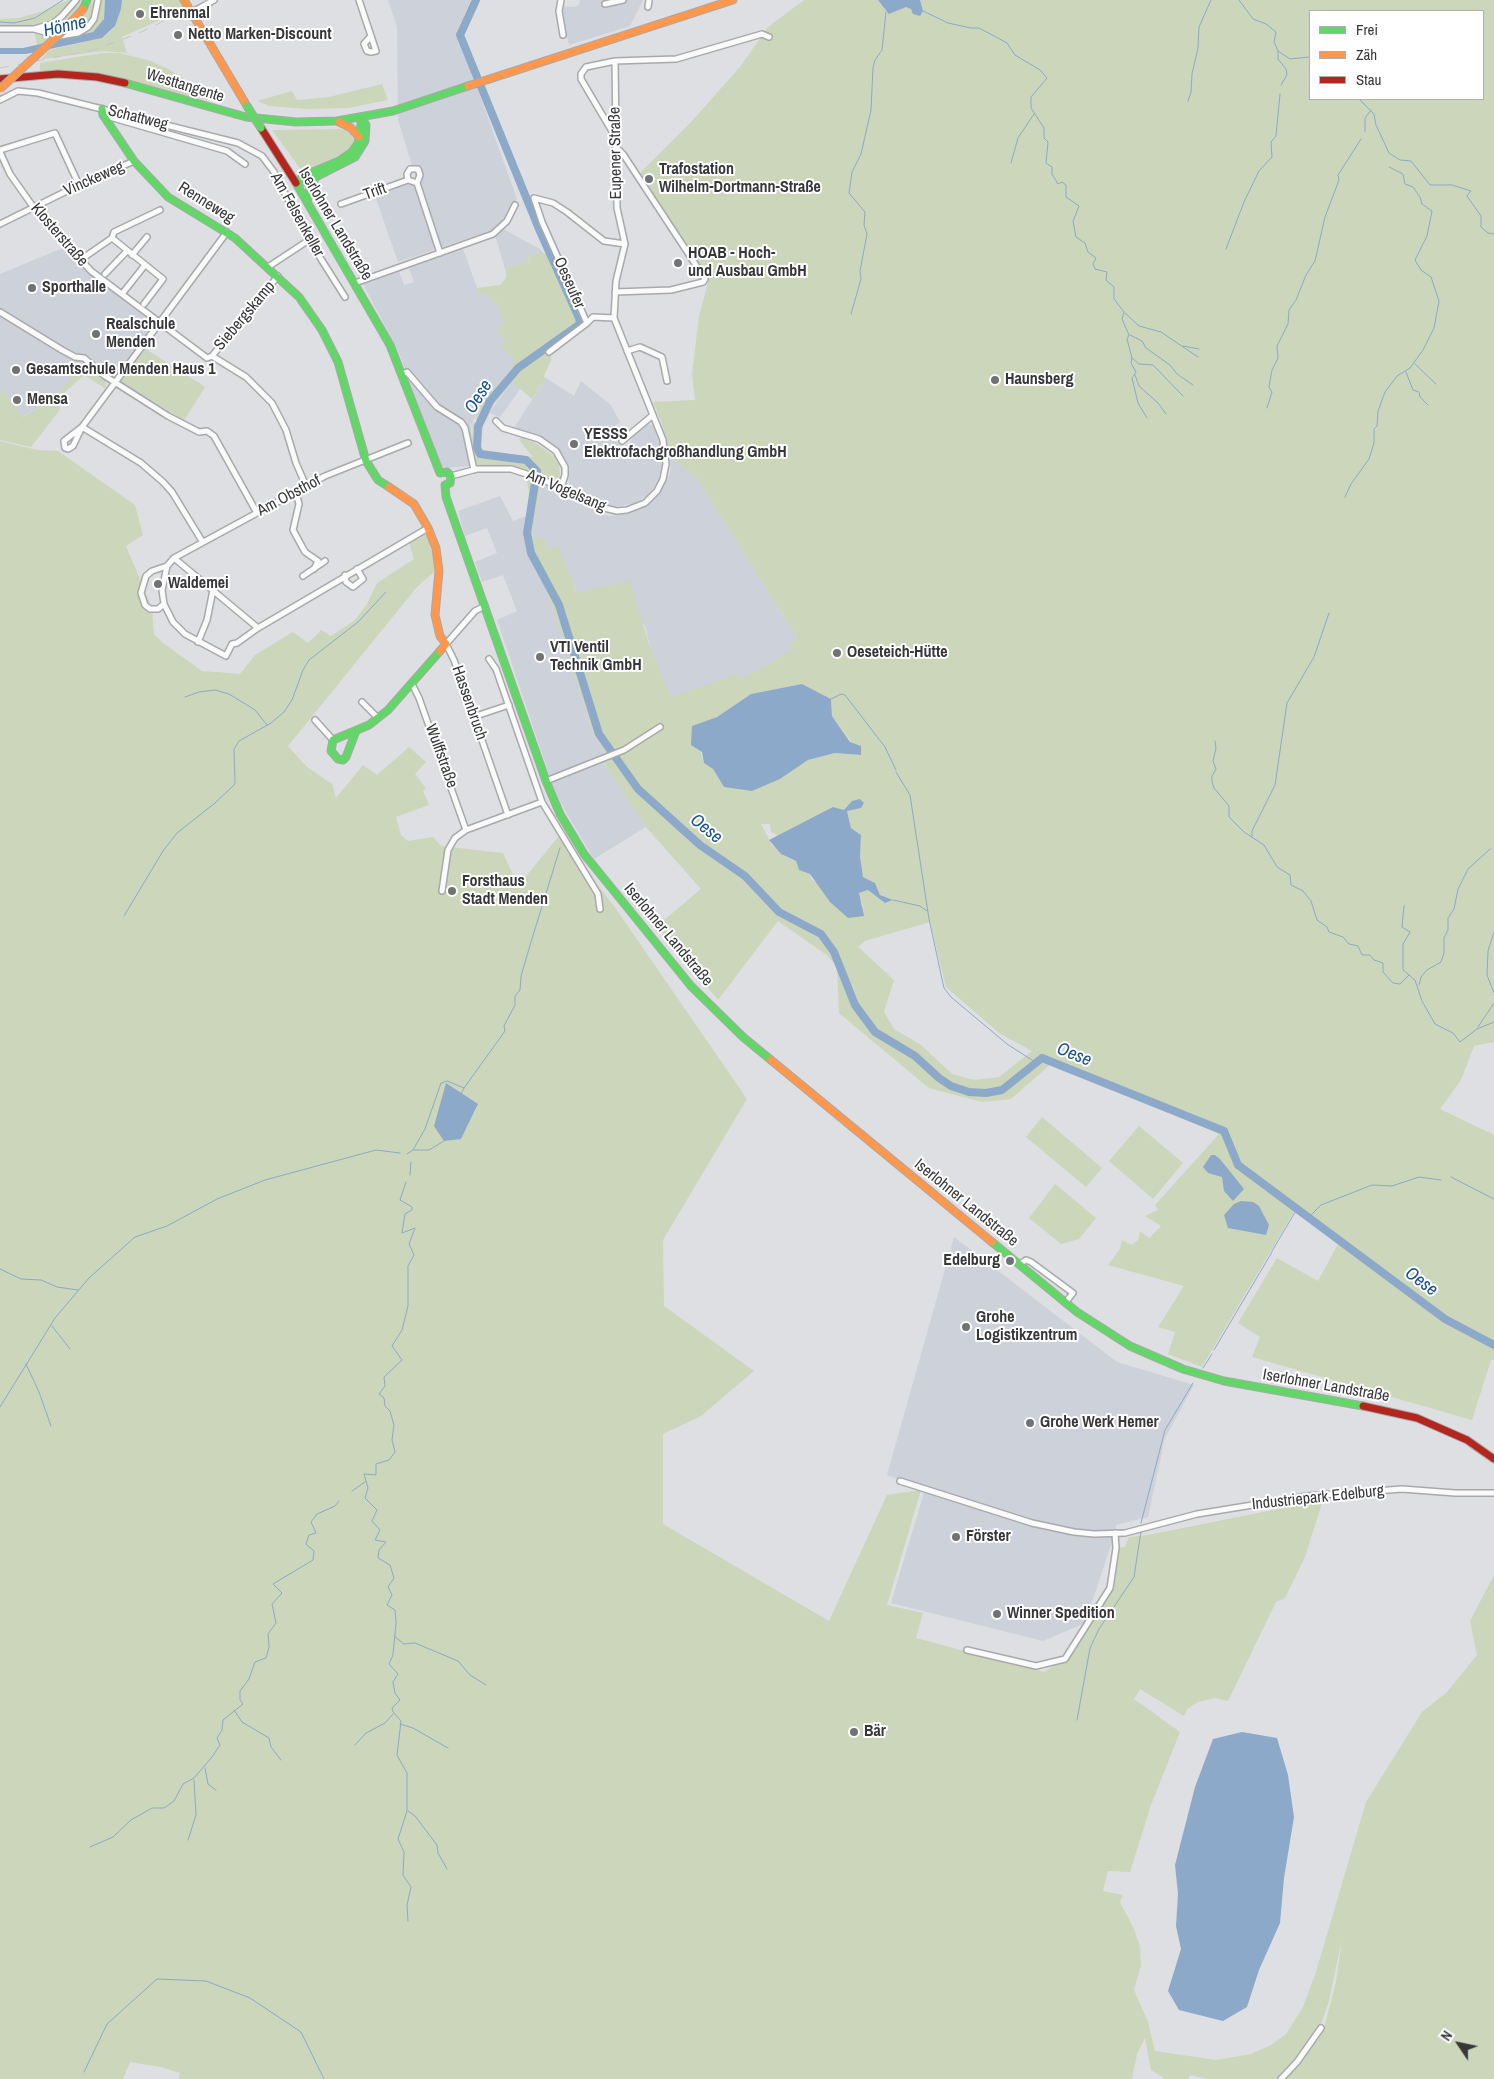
<!DOCTYPE html>
<html>
<head>
<meta charset="utf-8">
<style>
	body { margin:0 }
	#map { position:relative; width:1494px; height:2079px; overflow:hidden; background:#dedfe2; font-family:"Archivo Narrow",sans-serif }
	canvas { display:block }
	.legend { position:absolute; left:1309px; top:10px; width:175px; height:90px; box-sizing:border-box; background:#fff; border:1px solid #afafb0; margin:0; padding:6px 9px; list-style:none; font-size:15px; color:#37373a }
	.legend li { display:flex; align-items:center; gap:10px; height:25px }
	.legend b { width:25px; border:1px solid #afafb0 }
	.north { position:absolute; left:1434px; top:2019px; width:50px; height:50px; -webkit-text-stroke:4px #fff; paint-order:stroke; rotate:304deg; font-size:14px; font-weight:700; line-height:20px; text-align:center; color:#37373a }
	.north::after { content:''; display:block; margin:auto; width:18px; height:22px; background:#37373a; clip-path:polygon(50% 0,100% 100%,50% 72%,0 100%) }
</style>
</head>
<body>
<div id="map">
<canvas width="1494" height="2079"></canvas>
<ul class="legend">
<li><b style="height:6px;background:#63d668"></b>Frei</li>
<li><b style="height:6px;background:#ff974d"></b>Zäh</li>
<li><b style="height:6px;background:#b3261e"></b>Stau</li>
</ul>
<div class="north">N</div>
</div>
<script>
const context = document.querySelector('canvas').getContext('2d');
context.lineJoin = 'round';
function fillPath(path, color) { context.fillStyle = color; context.fill(path, 'evenodd'); }
const shape = rows => new Path2D(rows.map(r => 'M' + r).join(''));
function trace(path, color, width, dash) { context.strokeStyle = color; context.lineWidth = width; context.lineCap = dash ? 'butt' : 'round'; context.setLineDash(dash || []); context.stroke(path); }
function label(font, color, halo, rows, align = 'center') {
  context.font = font + ' "Archivo Narrow",sans-serif'; context.lineWidth = 4; context.setLineDash([]); context.textBaseline = 'middle'; context.strokeStyle = halo; context.fillStyle = color; for (const [text, x, y, turn = 0] of rows) {
    context.save(); context.translate(x, y); context.rotate((+turn || 0) * Math.PI / 180); context.textAlign = isNaN(turn) ? turn : align; if (halo) context.strokeText(text, 0, 0); context.fillText(text, 0, 0); context.restore();
  }
}
const built = shape([
	[388,0,471,0,457,31,517,199,496,229,398,262,375,196,417,181,398,120,397,27],
	[580,0,643,0,630,26,569,45,561,6,575,7,579,5],
	[503,229,540,249,544,254,528,256,529,261,506,268,506,272,495,235],
	[65,247,90,272,159,322,141,346,205,387,184,420,112,377,84,355,68,350,0,310,0,274],
	[463,249,479,293,487,295,498,304,502,316,503,323,500,327,516,361,513,369,496,387,478,411,471,425,472,443,476,460,480,465,446,468,441,465,399,353,363,284,399,271,404,285,414,282,409,268],
	[0,314,69,357,93,366,62,390,52,401,21,417,3,390,0,392],
	[546,378,574,396,581,381,611,405,620,422,609,432,623,449,631,442,632,436,646,424,654,425,660,446,662,465,658,481,648,495,635,503,614,507,586,499,570,489,567,466,559,452,540,437,514,428],
	[512,382,521,388,500,417,489,413],
	[671,457,696,477,797,637,790,644,793,651,741,679,738,674,673,698,669,695,650,647,645,625,577,593,559,548,550,548,532,537,541,483,602,514,610,516,630,513,643,508,660,492,670,473],
	[500,496,513,521,527,516,524,537,526,546,551,601,593,732,608,760,603,762,646,827,594,859,564,809,553,786,497,620,517,611,503,575,482,582,475,562,497,553,487,528,465,536,458,511],
	[954,1237,1117,1362,1194,1385,1165,1438,1148,1517,1116,1525,1115,1533,1085,1623,1043,1641,891,1603,925,1489,887,1475]
]);
const green = shape([
	[68,0,82,0,71,17,44,44,37,45,34,30,4,29,0,24,0,19,19,18,43,11],
	[94,0,105,0,104,19,100,26,93,32,58,41,77,23],
	[122,0,182,0,187,8,122,37,127,53,103,51,42,59,49,50,102,38,109,33,115,26],
	[804,0,1494,0,1494,1042,1474,1046,1461,1080,1440,1109,1494,1135,1494,1360,1491,1360,1472,1420,1252,1357,1260,1337,1238,1323,1277,1258,1318,1281,1338,1244,1295,1210,1202,1367,1168,1354,1175,1332,1158,1327,1184,1286,1108,1265,1120,1249,1122,1240,1132,1245,1139,1239,1140,1231,1149,1238,1161,1226,1145,1216,1158,1210,1155,1205,1219,1134,1052,1063,1011,1099,982,1102,929,1088,839,1013,837,967,828,956,778,921,718,1000,657,926,701,889,646,827,603,762,608,759,593,732,551,601,526,546,524,537,529,493,527,482,528,479,541,483,532,537,543,539,550,548,559,547,577,593,630,581,650,647,671,697,738,674,741,679,792,651,790,644,797,637,696,477,671,457,661,421,653,402,695,400,692,374,699,316,709,279,640,173,691,122,740,67,768,27],
	[1310,11,1483,11,1483,99,1310,99],
	[802,684,831,699,832,716,861,755,835,753,808,760,780,779,724,787,713,769,704,763,692,726,717,717,751,694],
	[844,810,847,810,851,828,861,835,860,856,863,877,875,883,880,895,893,900,885,903,868,890,859,893,859,897,864,907,812,880,810,874,799,870,796,861,786,857,772,845,761,824,770,824,771,832,779,836],
	[930,922,946,987,999,1033,1032,1051,999,1077,974,1080,952,1074,921,1045,894,1029,884,1012,894,980,858,947,865,941],
	[102,53,119,53,151,61,168,69,182,77,209,100,184,96,108,75,78,72,40,72,40,63],
	[382,84,388,100,349,108,308,109,269,106,257,101,292,91,297,100,329,97],
	[341,129,350,132,354,140,350,148,336,157,302,171,272,130],
	[540,253,547,254,577,323,567,332,515,369,487,401,478,420,475,419,478,411,496,387,513,369,510,367,515,361,500,347,506,341,496,331,503,323,498,304,487,295,479,293,477,288,500,285,506,278,506,268,529,261,528,256],
	[143,348,205,387,184,420,121,381],
	[545,352,552,358,544,376,546,378,532,399,512,382,492,407,486,421,483,421,494,399,514,376],
	[93,366,105,376,106,389,84,375,65,392,59,411,31,447,0,440,0,392,3,390,22,417,52,401,73,375],
	[473,422,483,424,481,445,483,450,533,457,519,440,521,437,534,442,554,456,559,464,560,479,557,482,533,471,509,466,480,465,476,460,472,443],
	[0,441,37,450,58,451,135,505,143,535,126,546,152,608,154,634,163,643,202,671,240,674,255,655,293,632,308,643,321,630,331,636,355,620,367,604,377,583,414,559,409,543,423,534,428,537,434,558,435,571,417,587,288,746,307,767,332,784,336,798,363,765,377,775,409,747,426,762,415,774,426,788,423,791,429,805,396,817,401,835,408,841,433,837,441,846,503,853,518,886,559,836,614,906,747,1099,663,1240,664,1306,754,1371,701,1416,663,1434,663,1524,829,1621,887,1495,921,1490,887,1605,923,1613,916,1638,1044,1672,1065,1659,1110,1588,1116,1548,1125,1547,1129,1537,1148,1535,1323,1500,1305,1557,1285,1598,1276,1602,1228,1701,1215,1698,1198,1702,1187,1709,1184,1716,1140,1689,1134,1699,1180,1732,1151,1805,1130,1872,1108,1871,1103,1891,1123,1895,1120,1902,1134,1929,1140,1947,1141,1965,1134,1990,1148,2022,1155,2051,1216,2060,1251,2054,1271,2045,1286,2034,1303,2007,1316,1972,1366,1802,1422,1712,1447,1692,1477,1655,1470,1621,1494,1575,1494,2079,1282,2079,1324,2028,1336,1982,1342,1939,1329,2001,1320,2027,1297,2060,1279,2079,1208,2079,1190,2075,1188,2079,1165,2079,1151,2070,1145,2038,1137,2054,1132,2079,179,2079,180,2073,161,2067,130,2062,123,2079,0,2079],
	[461,1094,478,1105,461,1139],
	[1042,1117,1102,1168,1086,1187,1026,1137],
	[1139,1126,1183,1163,1153,1199,1109,1161],
	[1055,1184,1096,1218,1079,1239,1061,1244,1029,1218]
]);
const water = shape([
	[105,0,122,0,121,9,115,26,102,38,26,54,0,54,0,48,23,48,93,32,104,19],
	[878,0,920,0,923,11,920,16,913,14,911,9,906,7,889,14],
	[802,684,831,699,832,716,850,742,861,746,861,755,835,753,808,760,780,779,752,791,724,787,713,769,704,763,702,752,691,745,692,726,717,717,751,694],
	[860,799,864,803,861,808,847,811,851,828,861,835,860,856,863,877,875,883,880,895,893,900,885,903,868,890,859,893,864,916,848,918,830,902,810,874,799,870,796,861,781,854,769,840,833,807,844,810,852,801],
	[446,1083,478,1104,461,1139,444,1141,434,1126],
	[1211,1155,1215,1155,1220,1159,1244,1189,1233,1201,1224,1191,1222,1177,1208,1173,1203,1167],
	[1241,1201,1253,1202,1259,1206,1269,1225,1266,1235,1228,1228,1224,1215,1234,1204],
	[1242,1732,1277,1738,1288,1775,1294,1817,1284,1878,1280,1923,1259,1970,1247,2007,1223,2021,1179,2010,1168,1991,1181,1949,1176,1926,1178,1894,1175,1865,1195,1787,1213,1739]
]);
const stream = shape([
	[1239,0,1253,19,1266,24,1276,32,1274,42,1278,51,1290,59,1309,57,1310,59],
	[923,11,948,23,971,28,979,28,996,37,1007,43,1015,55,1040,70,1047,78,1031,97,1031,108,1044,128,1044,138,1048,142,1046,163,1052,167,1052,174,1058,184,1062,182,1066,185,1066,197,1079,206,1073,221,1076,237,1085,243,1088,252,1096,258,1093,264,1095,269,1107,272,1106,280,1114,287,1114,299,1124,312,1122,319,1129,335,1127,339,1132,358,1131,363,1136,372,1132,378,1138,403,1147,418],
	[0,22,14,23,35,18,63,0],
	[1278,51,1278,59,1286,69,1287,75,1281,85],
	[1359,99,1374,114,1376,125,1389,153,1400,160,1411,161,1430,185,1452,185,1471,191,1467,196,1481,216,1481,227,1488,233,1494,234],
	[1188,101,1191,92,1192,74,1198,48,1199,27,1211,0],
	[1365,132,1365,118,1371,110],
	[1011,163,1018,138,1034,114],
	[1226,249,1244,202,1259,171,1272,157,1271,142,1276,136,1280,94],
	[1125,313,1139,326,1161,332,1198,357],
	[851,314,861,279,860,271,867,234,864,225,865,212,849,193,852,172,861,154,871,110,873,67,875,60,882,50,886,12],
	[1130,335,1142,341,1146,348,1170,365,1177,374,1193,385],
	[1183,346,1199,349],
	[1132,358,1139,364,1153,365,1183,396],
	[1415,364,1436,384],
	[1406,372,1413,390,1419,392,1420,397,1428,405],
	[1135,375,1139,386,1158,403,1166,414],
	[1267,408,1272,392,1269,387,1272,370,1278,358,1277,346,1288,324,1289,310,1296,300,1306,275,1315,261,1325,217,1339,180,1338,175,1361,139],
	[1345,497,1351,484,1369,459,1374,443,1374,429,1377,426,1378,411,1385,392,1397,376,1410,368,1423,350,1434,328,1439,301,1431,277,1421,270,1415,260,1427,236,1432,211,1422,204,1420,197,1413,187,1405,184,1403,174,1389,167],
	[185,697,199,692,215,690,229,694,255,710,267,725],
	[831,699,841,694,845,695,885,747,896,770],
	[1215,741,1216,748,1213,761,1216,769,1212,776,1212,782,1214,788,1229,806,1229,817,1244,832,1264,845,1277,867,1290,875,1291,885,1303,891,1311,901,1317,920,1327,927,1329,932,1343,937,1349,944,1358,946,1362,955,1370,955,1374,960,1383,963,1383,972,1393,983,1400,984,1409,975],
	[896,772,910,795,929,919,944,988,951,997,1007,1044,1035,1062],
	[1252,836,1252,831,1275,785,1287,703,1314,657,1329,613],
	[893,900,920,906,927,911],
	[1404,906,1402,927,1410,932,1403,944,1403,970,1415,980,1422,1001,1435,1024,1453,1033,1460,1042,1477,1029,1494,1022],
	[124,916,163,851,177,833,215,803,235,784,234,749,239,741,271,723,284,712,292,700,303,670,309,660,358,622,386,592],
	[1494,932,1488,951,1487,975,1494,993],
	[1419,985,1421,977,1427,970,1441,962,1444,953,1444,938,1448,930,1448,918,1454,909,1458,889,1468,869,1490,849],
	[1478,1027,1494,1003],
	[461,1094,464,1088],
	[414,1150,429,1150,444,1141],
	[407,1154,413,1150,425,1129,441,1083,447,1081,464,1088,505,1031,504,1026,515,1005,515,996,520,990,521,976,531,942,560,848],
	[410,1175,411,1162],
	[1451,1177,1494,1199],
	[406,1182,400,1200,412,1207,412,1210,405,1214,402,1233,415,1228,409,1244,414,1255,408,1266,408,1306,402,1330,392,1346,402,1360,384,1377,385,1386,379,1394,384,1398,385,1406,390,1411,394,1425,392,1440,395,1452,389,1460,376,1464,376,1475,364,1474,368,1488,365,1498,377,1510,372,1521,380,1530,375,1540,386,1542,379,1550,378,1558,390,1565,394,1578,388,1587,392,1595,387,1605,395,1610,396,1623,393,1655,389,1664,398,1674,393,1682,395,1693,400,1700,392,1708,393,1712,401,1721,397,1755,407,1773,407,1811,398,1839,404,1852,403,1875,411,1887,407,1905,408,1921],
	[1308,1218,1321,1205,1372,1185,1392,1186,1419,1177,1441,1180],
	[1272,1251,1297,1209],
	[0,1269,21,1279,41,1280,57,1287,78,1290],
	[52,1326,70,1349],
	[1214,1350,1272,1252],
	[26,1364,39,1392,51,1426],
	[1203,1368,1212,1354],
	[0,1407,55,1318,89,1278,135,1237,167,1226,217,1199,265,1180,376,1150,400,1153],
	[352,1491,365,1482],
	[1141,1523,1165,1430,1193,1383],
	[394,1636,404,1644,415,1643,458,1661,470,1675,486,1685],
	[234,1710,242,1722,269,1738,271,1747,281,1760],
	[1077,1720,1090,1648,1099,1629,1134,1577,1141,1531],
	[400,1724,413,1728,448,1748],
	[355,1745,366,1733,385,1723,393,1714],
	[205,1768,208,1784,216,1790],
	[408,1811,415,1816,437,1845,438,1853,447,1869],
	[188,1840,196,1815,194,1780],
	[90,1847,113,1837,131,1820,152,1808,164,1808,174,1801,183,1784,194,1778,212,1757,220,1745,217,1738,222,1730,223,1720,243,1704,240,1700,240,1691,249,1679,255,1662,266,1658,269,1647,268,1634,276,1623,272,1604,282,1593,273,1584,313,1560,314,1551,306,1544,309,1535,316,1533,311,1522,317,1514,335,1506,339,1501],
	[84,2072,107,2024,157,1979,206,1981,250,1998,301,2032,324,2079]
]);
const river = shape([
	[476,0,460,35,539,229,579,318,580,324,518,368,490,401,478,427,477,448,480,454,526,460,537,471,527,533,531,553,559,605,599,734,638,789,700,845,745,876,779,912,821,934,834,952,855,1005,875,1032,915,1056,939,1078,951,1086,969,1092,986,1093,1002,1090,1042,1058,1224,1131,1238,1165,1445,1319,1494,1345]
]);
const street = shape([
	[359,0,376,51,371,52,367,51,364,44,371,36],
	[561,0,559,11,563,35],
	[605,4,623,0],
	[648,7,649,0],
	[191,13,214,0],
	[0,29,34,29,52,24,62,16,76,0],
	[34,29,60,36,78,33,88,27,94,19,98,0],
	[615,61,617,208,625,244],
	[0,100,18,91,38,93,238,143,262,156,274,172,309,240,345,297],
	[103,115,227,151,245,164],
	[616,138,581,79,581,74,586,67,615,61,676,59,762,34,769,37],
	[0,150,55,133,79,185],
	[0,152,10,174,34,208,91,271,207,358,212,356,246,377,272,403,286,430,296,463,306,486],
	[417,183,408,180,407,174,410,169,418,169,420,175,417,183,440,253],
	[341,204,408,180],
	[0,224,79,185,134,161],
	[112,238,163,279,144,304],
	[132,255,147,237],
	[86,256,112,238,114,232,160,210],
	[268,267,309,240],
	[105,274,127,251],
	[355,283,493,234,507,221,515,205],
	[615,292,671,290,703,282,705,279,623,154,617,148],
	[122,294,145,265],
	[0,312,62,350,75,357,84,358,105,376,168,416,199,432,207,431,214,436,257,513],
	[587,323,593,317,614,318],
	[627,351,640,347,662,357,667,381],
	[212,356,278,276],
	[402,374,407,372,437,407,461,422,465,428,474,470],
	[496,421,503,428,539,439,556,451,565,467,565,475,561,488],
	[82,427,64,441,65,448,68,449,73,446,82,427,227,232],
	[82,427,141,463,163,482,172,492,202,541],
	[622,441,653,415],
	[451,476,477,469,511,469,542,479,596,506,617,511,627,510,645,503,657,491,663,479,666,464,663,440,614,318,616,281,625,244,604,241,567,212,553,203,534,198,542,222,587,323,549,352],
	[296,492,299,504,293,530,305,552,318,561,314,569],
	[174,558,258,628,237,643,232,644,226,656,185,634,173,622,164,604,162,590,167,566,174,558],
	[174,558,325,476,408,443],
	[345,575,346,582,353,587,363,579,357,569],
	[303,576,325,561],
	[164,604,158,609,150,609,145,605,141,593,146,576,152,571,167,566],
	[485,606,475,611,446,644,454,660,508,815],
	[258,628,428,528],
	[198,642,207,620,213,590],
	[489,659,496,669,542,802,598,894,600,909],
	[412,684,419,698,466,830],
	[362,702,377,717],
	[473,717,509,705],
	[315,720,333,740],
	[546,781,624,750,660,727],
	[442,891,448,850,455,838,466,830,542,802],
	[1020,1264,1026,1260,1031,1262,1073,1293,1065,1303],
	[900,1481,1032,1523,1074,1532,1094,1534,1125,1533,1197,1514,1308,1496,1402,1489,1455,1493,1494,1493],
	[967,1650,1036,1666,1065,1659,1110,1588,1116,1548,1115,1533],
	[1281,2079,1297,2062,1321,2028]
]);
const fast = shape([
	[83,9,87,0],
	[125,83,246,117,296,122,337,121,393,111,468,86],
	[102,109,103,115,134,161,168,197,235,238,299,297,322,330,338,362,366,461,378,480,389,487],
	[296,183,390,345,440,473],
	[296,183,306,182,355,157,365,141,366,125,362,118],
	[296,183,303,176,339,161,352,152,358,143,362,118],
	[307,202,310,187,316,177],
	[440,473,447,472,451,476,450,483,445,485],
	[445,485,446,497,546,781,560,814,584,854,691,986,743,1037,771,1060],
	[356,731,346,757,343,760,338,759,331,751,333,740,369,725,388,710,440,651],
	[992,1242,1077,1312,1130,1346,1183,1369,1224,1381,1363,1406]
]);
const slow = shape([
	[184,0,247,106],
	[468,86,733,0],
	[339,122,351,128,359,137],
	[389,487,414,504,428,528,436,548,439,571,435,615,440,636,446,644,440,651],
	[771,1060,992,1242]
]);
const jam = shape([
	[0,79,58,74,97,77,125,83],
	[261,128,296,183],
	[1363,1406,1417,1418,1467,1440,1494,1459]
]);
const rail = shape([
	[0,68,93,50,137,34,207,0]
]);
const fastBridge = shape([
	[247,106,261,128]
]);
const slowBridge = shape([
	[0,89,67,27,83,9]
]);
const markers = [
	[140,14,5,"#717275"],
	[178,35,5,"#717275"],
	[649,179,5,"#717275"],
	[678,263,5,"#717275"],
	[32,288,5,"#717275"],
	[96,334,5,"#717275"],
	[16,370,5,"#717275"],
	[995,380,5,"#717275"],
	[17,400,5,"#717275"],
	[574,444,5,"#717275"],
	[158,584,5,"#717275"],
	[837,653,5,"#717275"],
	[540,657,5,"#717275"],
	[452,891,5,"#717275"],
	[1010,1261,5,"#717275"],
	[966,1327,5,"#717275"],
	[1030,1423,5,"#717275"],
	[956,1537,5,"#717275"],
	[997,1614,5,"#717275"],
	[854,1732,5,"#717275"]
];
const poiNames = [
	["Ehrenmal",150,14],
	["Netto Marken-Discount",188,35],
	["Trafostation",659,170],
	["Wilhelm-Dortmann-Straße",659,188],
	["HOAB - Hoch-",688,254],
	["und Ausbau GmbH",688,272],
	["Sporthalle",42,288],
	["Realschule",106,325],
	["Menden",106,343],
	["Gesamtschule Menden Haus 1",26,370],
	["Haunsberg",1005,380],
	["Mensa",27,400],
	["YESSS",584,435],
	["Elektrofachgroßhandlung GmbH",584,453],
	["Waldemei",168,584],
	["VTI Ventil",550,648],
	["Technik GmbH",550,666],
	["Oeseteich-Hütte",847,653],
	["Forsthaus",462,882],
	["Stadt Menden",462,900],
	["Edelburg",1000,1261,"right"],
	["Grohe",976,1318],
	["Logistikzentrum",976,1336],
	["Grohe Werk Hemer",1040,1423],
	["Förster",966,1537],
	["Winner Spedition",1007,1614],
	["Bär",864,1732]
];
const streetNames = [
	["Westtangente",185,86,17],
	["Schattweg",138,118,14],
	["Eupener Straße",616,153,-91],
	["Vinckeweg",94,179,-24],
	["Trift",375,192,-20],
	["Renneweg",206,203,32],
	["Am Felsenkeller",297,215,61],
	["Iserlohner Landstraße",335,224,59],
	["Klosterstraße",59,235,49],
	["Oeseufer",569,283,66],
	["Siebergskamp",245,316,-50],
	["Am Vogelsang",566,491,23],
	["Am Obsthof",289,496,-28],
	["Hassenbruch",469,703,71],
	["Wulffstraße",441,756,70],
	["Iserlohner Landstraße",668,935,50],
	["Iserlohner Landstraße",966,1203,39],
	["Iserlohner Landstraße",1326,1386,10],
	["Industriepark Edelburg",1318,1498,-6]
];
const waterNames = [
	["Hönne",65,27,-13],
	["Oese",479,397,-58],
	["Oese",706,829,39],
	["Oese",1074,1055,22],
	["Oese",1421,1282,37]
];
fillPath(built, '#cdd1d9');
fillPath(green, '#ccd6ba');
fillPath(water, '#8da9c9');
trace(stream, '#8da9c9', 1);
trace(river, '#8da9c9', 8);
trace(street, '#a8a9ab', 8);
trace(fast, '#a8a9ab', 9);
trace(slow, '#a8a9ab', 9);
trace(jam, '#a8a9ab', 9);
trace(street, '#fafafb', 5);
trace(fast, '#63d668', 7);
trace(slow, '#ff974d', 7);
trace(jam, '#b3261e', 7);
trace(rail, '#c6c6c8', 1, [9, 9]);
trace(fastBridge, '#a8a9ab', 9, []);
trace(slowBridge, '#a8a9ab', 9, []);
trace(fastBridge, '#63d668', 7);
trace(slowBridge, '#ff974d', 7);
for (const [x, y, r, color] of markers) { const dot = new Path2D(); dot.arc(x, y, r, 0, 2 * Math.PI); context.fillStyle = color; context.fill(dot); trace(dot, '#fff', 2); }
label('bold 16px', '#37373a', '#fff', poiNames, 'left');
label('16px', '#37373a', '#fff', streetNames);
label('italic 18px', '#19528a', '#fff', waterNames);
</script>
</body>
</html>
